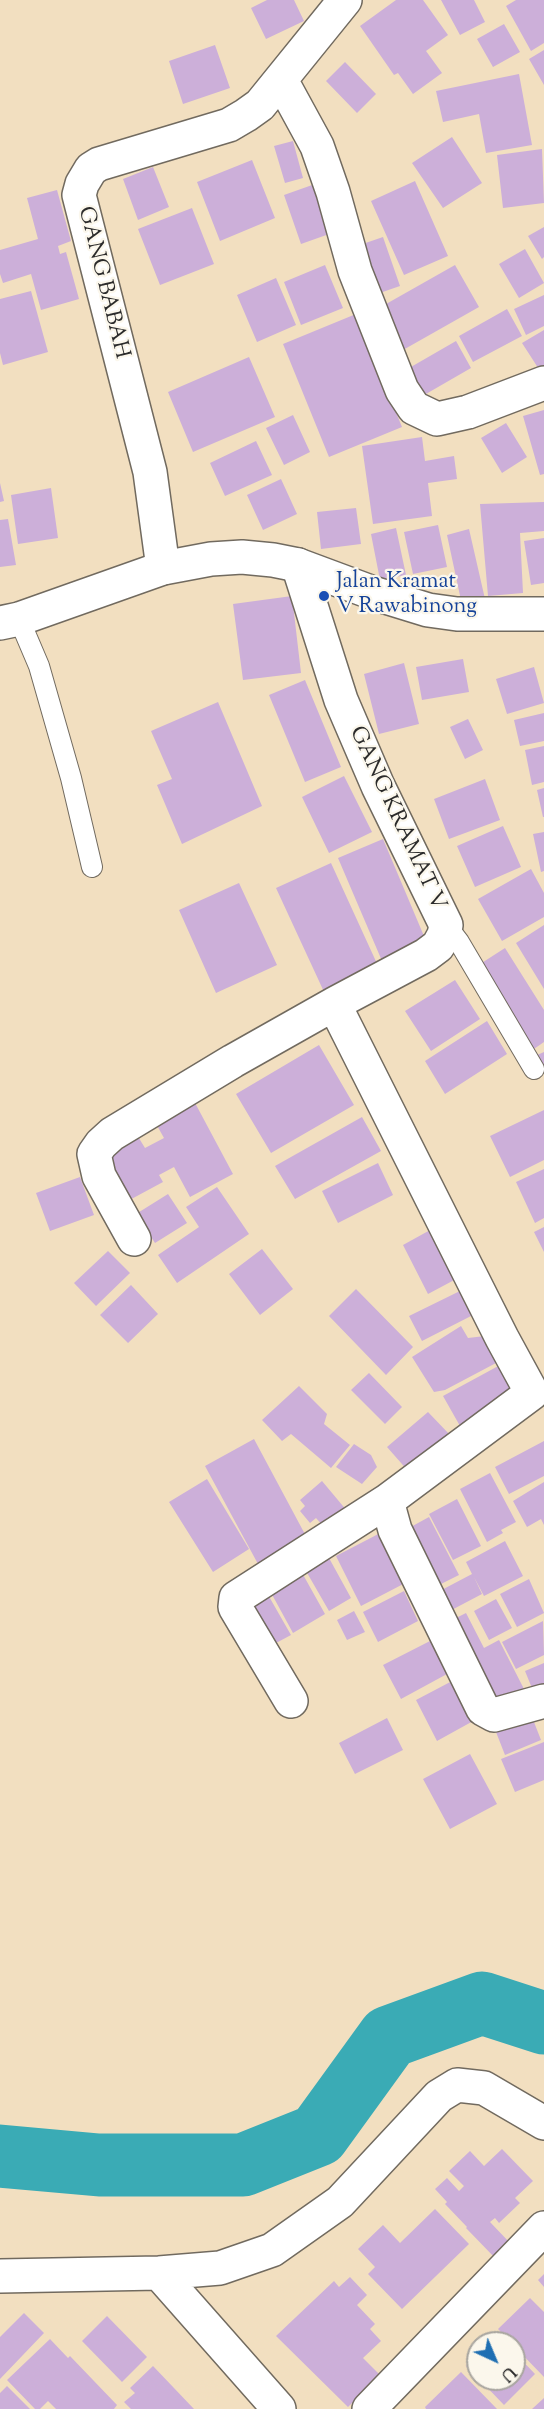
<!DOCTYPE html>
<html>
<head>
<meta charset="utf-8">
<style>
	body { margin:0 }
	#map { position:relative; width:544px; height:2409px; overflow:hidden; background:#f2dfc0; font-family:"Sorts Mill Goudy",serif }
	canvas { display:block }
	.north { position:absolute; left:466px; top:2331px; width:60px; height:60px; box-sizing:border-box; background:#fbf7ec; border:2px solid #a8a59f; border-radius:50%; rotate:136deg; font-size:16px; font-weight:700; line-height:24px; text-align:center; color:#2b2b2b }
	.north::after { content:''; display:block; margin:auto; width:21px; height:27px; background:#1f6fb2; clip-path:polygon(50% 0,100% 100%,50% 72%,0 100%) }
</style>
</head>
<body>
<div id="map">
<canvas width="544" height="2409"></canvas>
<div class="north">U</div>
</div>
<script>
const context = document.querySelector('canvas').getContext('2d');
context.lineJoin = 'round';
const shape = rows => new Path2D(rows.map(r => 'M' + r).join(''));
function trace(path, color, width, dash) { context.strokeStyle = color; context.lineWidth = width; context.lineCap = dash ? 'butt' : 'round'; context.setLineDash(dash || []); context.stroke(path); }
function fillPath(path, color) { context.fillStyle = color; context.fill(path, 'evenodd'); }
function label(font, color, halo, rows, align = 'center') {
  context.font = font + ' "Sorts Mill Goudy",serif'; context.lineWidth = 4.5; context.setLineDash([]); context.textBaseline = 'middle'; context.strokeStyle = halo; context.fillStyle = color; for (const [text, x, y, turn = 0] of rows) {
    context.save(); context.translate(x, y); context.rotate((+turn || 0) * Math.PI / 180); context.textAlign = isNaN(turn) ? turn : align; if (halo) context.strokeText(text, 0, 0); context.fillText(text, 0, 0); context.restore();
  }
}
const river = shape([
	[0,2156,99,2165,243,2165,318,2135,389,2037,482,2003,544,2023]
]);
const building = shape([
	[267,0,294,0,304,21,266,39,251,8],
	[396,0,423,0,448,35,426,51,442,73,413,94,398,73,394,75,360,26],
	[441,0,474,0,485,22,460,35],
	[516,0,544,0,544,43,531,51,506,6],
	[504,24,520,52,493,67,477,39],
	[215,45,230,88,183,104,169,61],
	[544,50,544,85,529,59],
	[345,62,376,94,357,113,326,81],
	[519,74,532,145,486,153,479,114,443,122,436,91],
	[452,137,482,183,443,208,412,163],
	[293,141,303,178,285,183,274,146],
	[542,149,544,203,503,208,497,155],
	[252,160,275,218,220,241,197,182],
	[153,167,169,207,138,220,123,179],
	[415,181,448,256,404,275,371,201],
	[315,184,332,233,301,244,284,195],
	[57,190,71,241,58,246,60,254,66,252,79,299,41,310,31,274,3,283,0,274,0,250,38,239,27,198],
	[192,208,214,264,160,285,138,229],
	[544,227,544,257,542,259,528,236],
	[383,237,400,286,371,296,354,247],
	[525,249,544,283,519,298,499,264],
	[325,265,343,308,301,325,284,282],
	[455,265,479,307,403,350,379,308],
	[276,278,296,325,257,342,237,295],
	[31,291,48,352,3,365,0,353,0,299],
	[544,295,544,326,526,335,514,309],
	[507,309,522,336,473,362,459,336],
	[356,314,402,427,329,457,283,344],
	[544,330,544,377,522,343],
	[456,341,471,368,419,398,404,371],
	[249,357,275,417,193,452,168,392],
	[544,410,544,474,540,475,523,416],
	[293,415,310,452,284,465,266,428],
	[506,423,527,457,502,473,481,438],
	[422,437,425,461,454,456,457,479,428,483,432,516,373,524,362,446],
	[256,441,272,475,225,496,210,463],
	[281,479,297,514,263,530,247,495],
	[0,483,4,501,0,502],
	[51,488,58,538,18,544,11,495],
	[544,502,544,531,520,533,523,593,488,596,480,504],
	[356,508,361,544,321,549,317,512],
	[8,519,16,565,0,567,0,520],
	[438,525,447,567,413,574,404,532],
	[396,528,406,575,380,580,371,534],
	[469,529,485,599,462,605,447,535],
	[544,538,544,583,531,585,524,541],
	[292,596,301,673,243,680,233,604],
	[463,659,469,692,422,700,416,667],
	[404,663,419,724,379,734,364,674],
	[534,667,544,703,507,714,496,679],
	[305,680,341,767,305,782,269,695],
	[218,702,262,806,182,844,157,785,172,779,151,731],
	[544,713,544,741,520,746,514,720],
	[468,719,483,750,465,759,450,727],
	[544,746,544,782,532,785,525,750],
	[344,776,372,832,329,853,302,797],
	[485,779,500,820,449,839,434,799],
	[544,788,544,817,543,817,537,790],
	[503,826,521,867,475,887,457,846],
	[544,832,544,871,541,872,533,834],
	[383,839,429,948,385,968,338,858],
	[331,863,379,968,325,994,276,888],
	[531,869,544,893,544,917,502,941,478,899],
	[239,883,277,965,216,993,179,910],
	[544,925,544,989,516,943],
	[505,948,544,1010,544,1042,531,1051,477,966],
	[455,980,480,1019,431,1051,405,1011],
	[487,1021,507,1054,445,1094,425,1061],
	[319,1045,354,1105,271,1153,236,1094],
	[544,1052,544,1074,535,1056],
	[194,1101,233,1174,190,1197,174,1167,159,1175,163,1182,124,1203,99,1155,137,1135,145,1148,164,1138,155,1122],
	[544,1110,544,1160,510,1177,490,1136],
	[362,1117,381,1151,295,1199,275,1166],
	[378,1163,393,1195,338,1223,322,1191],
	[544,1169,544,1218,535,1223,516,1182],
	[80,1177,94,1215,50,1231,36,1193],
	[217,1187,249,1234,177,1283,158,1255,199,1227,186,1207],
	[168,1194,187,1223,155,1243,136,1214],
	[544,1227,544,1252,534,1232],
	[432,1229,458,1278,428,1294,403,1245],
	[262,1249,293,1289,260,1315,229,1274],
	[108,1251,130,1273,96,1306,74,1283],
	[131,1285,158,1314,128,1343,100,1315],
	[356,1289,413,1347,386,1375,329,1316],
	[462,1290,475,1314,422,1341,409,1316],
	[461,1326,468,1338,485,1336,496,1363,445,1390,434,1392,412,1357],
	[502,1364,519,1394,468,1432,463,1423,460,1426,443,1396],
	[369,1373,402,1407,385,1424,351,1390],
	[299,1386,327,1414,324,1424,350,1445,331,1468,291,1434,282,1441,262,1420],
	[428,1412,451,1436,409,1472,387,1447],
	[254,1439,307,1538,258,1564,205,1466],
	[544,1441,544,1476,509,1494,495,1467],
	[354,1444,371,1455,377,1467,362,1484,336,1467],
	[490,1473,516,1522,501,1530,503,1533,487,1542,460,1489],
	[207,1479,249,1549,213,1572,169,1502],
	[322,1481,353,1518,332,1536,316,1518,310,1523,300,1511,305,1506,300,1500],
	[544,1482,544,1525,541,1519,527,1527,513,1501],
	[457,1499,481,1546,453,1560,429,1514],
	[429,1517,459,1575,427,1591,398,1534],
	[386,1530,411,1580,361,1606,336,1556],
	[505,1541,523,1576,484,1596,474,1577,482,1594,444,1614,434,1594,472,1574,466,1562],
	[329,1558,351,1598,329,1611,306,1571],
	[301,1571,325,1614,293,1633,269,1589],
	[529,1579,544,1613,517,1627,500,1594],
	[404,1591,418,1621,378,1642,363,1612],
	[267,1593,291,1635,263,1650,239,1608],
	[496,1599,512,1628,489,1640,474,1611],
	[354,1611,365,1632,347,1640,337,1620],
	[466,1613,484,1648,499,1640,524,1689,498,1703,446,1623],
	[543,1621,544,1655,516,1669,502,1642],
	[430,1641,447,1674,401,1699,383,1665],
	[544,1663,544,1694,536,1698,525,1671],
	[454,1680,475,1720,437,1741,416,1700],
	[532,1717,541,1740,505,1755,496,1732],
	[387,1718,403,1750,355,1774,339,1743],
	[544,1742,544,1780,515,1792,501,1759],
	[470,1754,497,1804,450,1829,423,1779],
	[502,2149,533,2181,515,2198,520,2203,499,2223,495,2218,490,2222,511,2244,496,2259,466,2228,467,2227,445,2204,447,2202,435,2189,447,2178,459,2191,464,2186,449,2171,470,2151,484,2166],
	[435,2209,469,2244,402,2309,368,2274,375,2267,358,2249,383,2225,400,2243],
	[544,2274,544,2287,538,2280],
	[350,2277,367,2295,357,2305,375,2324,370,2329,381,2341,363,2358,380,2375,348,2407,276,2336,334,2281,339,2287],
	[530,2298,544,2312,544,2377,514,2346,514,2343,511,2343,498,2329],
	[24,2313,44,2333,0,2379,0,2337],
	[107,2316,147,2357,122,2382,82,2341],
	[497,2335,505,2343,490,2343],
	[50,2339,68,2358,70,2356,117,2405,114,2409,56,2409,48,2401,40,2409,35,2409,7,2380],
	[514,2352,535,2374,504,2405,479,2379,514,2379],
	[478,2354,478,2378,466,2366],
	[153,2366,194,2409,131,2409,124,2402,135,2393,130,2388],
	[461,2372,497,2409,426,2409,425,2407],
	[7,2386,30,2409,0,2409,0,2393],
	[544,2398,544,2409,532,2409]
]);
const service = shape([
	[19,619,39,666,71,778,92,867],
	[446,925,459,942,534,1069]
]);
const minor = shape([
	[281,80,317,146,333,192,355,271,402,390,414,408,437,419,468,412,544,383],
	[298,565,341,700,378,786,446,925,444,935,438,946,426,955,334,1004,502,1338,532,1393,387,1501,395,1530,483,1709,494,1715,544,1701],
	[163,568,150,472,79,195,82,184,91,169,99,164,229,125,246,115,260,105,345,0],
	[134,1239,99,1176,94,1154,101,1144,112,1134,233,1061,334,1004],
	[291,1701,235,1607,236,1598,387,1501],
	[159,2273,279,2409],
	[0,2276,159,2273,220,2268,272,2250,340,2202,439,2096,457,2085,484,2088,544,2123],
	[369,2409,544,2228]
]);
const secondary = shape([
	[0,623,19,619,163,568,211,559,242,557,273,560,298,565,376,594,428,610,457,614,544,614]
]);
const markers = [
	[324,596,6,"#1a4fb4"]
];
const streetNames = [
	["GANG BABAH",102,283,76],
	["GANG KRAMAT V",396,819,65]
];
const transitNames = [
	["Jalan Kramat",336,583],
	["V Rawabinong",336,608]
];
trace(river, '#3aabb5', 63);
fillPath(building, '#ccafd9');
trace(service, '#716a5f', 22);
trace(minor, '#716a5f', 36);
trace(secondary, '#716a5f', 36);
trace(service, '#fff', 20);
trace(minor, '#fff', 33);
trace(secondary, '#fff', 33);
for (const [x, y, r, color] of markers) { const dot = new Path2D(); dot.arc(x, y, r, 0, 2 * Math.PI); context.fillStyle = color; context.fill(dot); trace(dot, '#fbf7ec', 2); }
label('22px', '#2b2b2b', '#fbf7ec', streetNames);
label('22px', '#164399', '#fbf7ec', transitNames, 'left');
</script>
</body>
</html>
